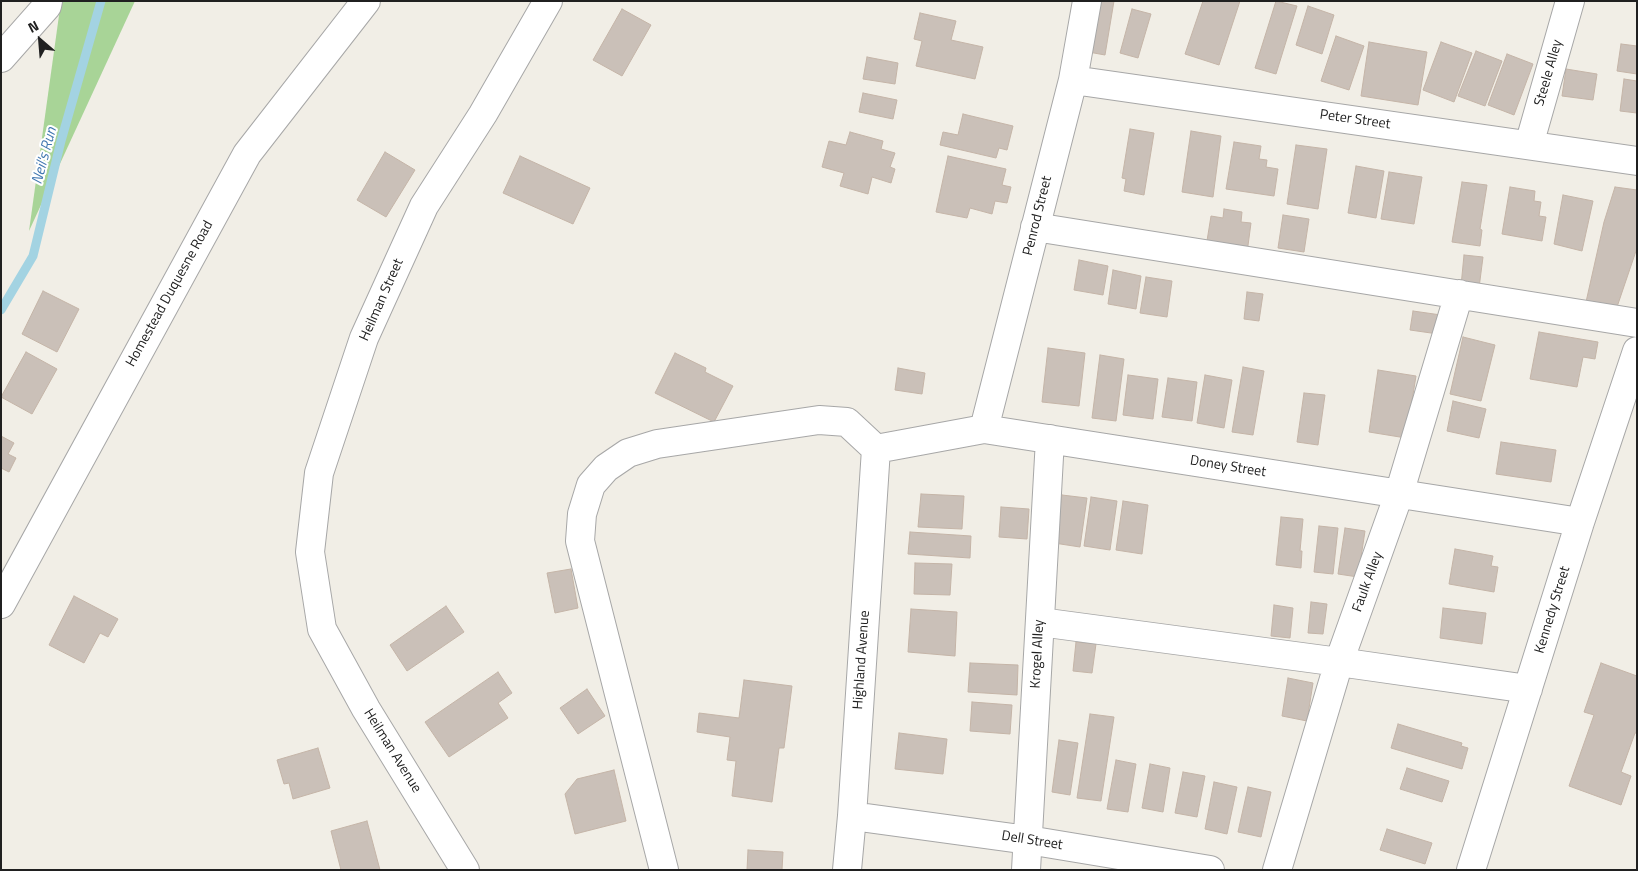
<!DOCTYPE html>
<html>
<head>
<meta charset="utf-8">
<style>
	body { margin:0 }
	#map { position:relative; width:1638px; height:871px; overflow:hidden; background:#f1eee6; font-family:"Titillium Web",sans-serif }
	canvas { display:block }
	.frame { position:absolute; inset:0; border:2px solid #202020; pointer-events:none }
	.north { position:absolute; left:15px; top:15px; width:50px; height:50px; -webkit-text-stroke:4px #fff; paint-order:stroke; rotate:333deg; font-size:14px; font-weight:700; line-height:20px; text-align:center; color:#202020 }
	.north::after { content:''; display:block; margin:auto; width:18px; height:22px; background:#202020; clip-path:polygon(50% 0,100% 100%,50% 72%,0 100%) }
</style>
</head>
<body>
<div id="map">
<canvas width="1638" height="871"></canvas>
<div class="frame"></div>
<div class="north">N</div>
</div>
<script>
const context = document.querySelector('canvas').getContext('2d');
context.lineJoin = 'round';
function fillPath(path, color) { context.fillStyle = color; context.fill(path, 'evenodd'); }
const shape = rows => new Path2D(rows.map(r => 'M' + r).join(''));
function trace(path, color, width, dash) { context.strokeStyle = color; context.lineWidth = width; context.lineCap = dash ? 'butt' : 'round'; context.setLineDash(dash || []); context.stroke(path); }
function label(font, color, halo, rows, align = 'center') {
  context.font = font + ' "Titillium Web",sans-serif'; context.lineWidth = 4; context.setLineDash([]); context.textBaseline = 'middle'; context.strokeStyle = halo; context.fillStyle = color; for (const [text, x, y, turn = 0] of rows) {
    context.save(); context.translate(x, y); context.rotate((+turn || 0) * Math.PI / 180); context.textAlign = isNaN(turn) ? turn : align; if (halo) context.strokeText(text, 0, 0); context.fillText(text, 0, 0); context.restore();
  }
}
const forest = shape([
	[61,1,135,1,29,231]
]);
const stream = shape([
	[1,310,33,256,61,141,101,1]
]);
const building = shape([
	[1092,1,1114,1,1105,55,1083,51,1092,1],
	[1203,1,1240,1,1219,65,1185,54,1203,1],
	[1276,1,1297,6,1276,74,1255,68,1276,1],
	[1308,6,1334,15,1322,54,1296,45,1308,6],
	[622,9,651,25,622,76,593,60,622,9],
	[1132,9,1151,14,1138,58,1120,53,1132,9],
	[920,13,956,21,951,40,983,47,975,79,916,66,922,41,914,39,920,13],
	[1336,36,1364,46,1349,90,1321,81,1336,36],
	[1369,42,1427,52,1418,105,1361,96,1369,42],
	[1441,42,1472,53,1454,102,1423,90,1441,42],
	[1621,44,1637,46,1637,74,1617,71,1621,44],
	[1476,51,1502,61,1485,106,1458,96,1476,51],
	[1507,54,1533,64,1514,115,1488,105,1507,54],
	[867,57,898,63,895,84,863,79,867,57],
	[1566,69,1597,74,1593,100,1562,96,1566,69],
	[1624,79,1637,81,1637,113,1620,111,1624,79],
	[863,93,897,100,893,119,859,112,863,93],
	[963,114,1013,126,1007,150,999,148,996,158,940,145,943,132,958,135,963,114],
	[1130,129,1154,133,1144,195,1124,191,1126,179,1122,178,1130,129],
	[1191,131,1221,136,1213,197,1182,192,1191,131],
	[850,132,883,141,881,149,895,153,890,167,895,169,891,183,872,177,868,194,840,186,844,173,822,167,829,141,846,145,850,132],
	[1234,142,1261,146,1259,159,1267,160,1266,167,1278,169,1274,196,1226,189,1234,142],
	[1296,145,1327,149,1318,209,1287,204,1296,145],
	[385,152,415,170,386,217,357,200,385,152],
	[520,156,590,188,573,224,503,193,520,156],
	[948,156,1006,169,1002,185,1011,187,1007,203,995,201,992,214,970,208,967,218,936,212,948,156],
	[1356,166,1384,171,1376,218,1348,213,1356,166],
	[1389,172,1422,177,1414,224,1381,219,1389,172],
	[1462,182,1487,185,1480,229,1482,230,1480,246,1452,242,1462,182],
	[1510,187,1535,191,1534,201,1541,202,1539,216,1546,217,1542,241,1502,234,1510,187],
	[1615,187,1637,190,1637,248,1617,307,1586,302,1604,222,1615,187],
	[1563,195,1593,201,1582,251,1554,244,1563,195],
	[1224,209,1242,212,1241,222,1251,223,1247,253,1206,247,1211,216,1223,218,1224,209],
	[1283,215,1309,219,1304,252,1278,248,1283,215],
	[1464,255,1483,257,1479,288,1461,286,1464,255],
	[1079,260,1108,266,1103,295,1074,290,1079,260],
	[1113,270,1141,276,1136,309,1108,304,1113,270],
	[1146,277,1172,281,1167,317,1140,313,1146,277],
	[43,291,79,309,57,352,22,334,43,291],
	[1247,292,1263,294,1259,321,1244,319,1247,292],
	[1413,311,1441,315,1438,334,1410,330,1413,311],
	[1539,332,1598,342,1595,359,1583,357,1577,387,1530,379,1539,332],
	[1463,337,1495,345,1481,401,1450,394,1463,337],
	[1048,348,1085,353,1079,406,1042,402,1048,348],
	[26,352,57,369,32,414,1,397,26,352],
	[675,353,706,368,705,372,733,386,714,422,655,393,675,353],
	[1100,355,1124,359,1116,421,1092,418,1100,355],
	[1243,367,1264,371,1253,435,1232,432,1243,367],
	[898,368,925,373,922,394,895,390,898,368],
	[1378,370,1416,376,1406,438,1369,432,1378,370],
	[1128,375,1158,379,1153,419,1123,415,1128,375],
	[1205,375,1232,380,1224,428,1197,423,1205,375],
	[1168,378,1197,382,1192,421,1162,417,1168,378],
	[1304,393,1325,395,1318,445,1297,442,1304,393],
	[1453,401,1486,409,1479,438,1447,431,1453,401],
	[1,436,14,443,8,454,16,458,9,472,1,468,1,436],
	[1501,442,1556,450,1551,482,1496,474,1501,442],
	[921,494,964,496,962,529,918,527,921,494],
	[1062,495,1087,498,1080,547,1054,543,1062,495],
	[1091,497,1117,501,1110,550,1084,546,1091,497],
	[1123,501,1148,505,1142,554,1116,550,1123,501],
	[1001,507,1029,509,1027,539,999,537,1001,507],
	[1281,517,1303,519,1300,551,1302,551,1301,568,1276,565,1281,517],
	[1319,526,1338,528,1333,574,1314,572,1319,526],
	[1345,528,1365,531,1358,577,1338,574,1345,528],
	[910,532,971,536,970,558,908,554,910,532],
	[1455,549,1493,556,1491,566,1498,567,1494,592,1449,584,1455,549],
	[915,563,952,564,950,595,914,594,915,563],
	[571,569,578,608,555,613,547,573,571,569],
	[74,596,118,619,108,637,100,633,84,663,49,645,74,596],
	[1311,602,1327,604,1323,634,1308,633,1311,602],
	[1274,605,1293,608,1290,638,1271,636,1274,605],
	[446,606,464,632,407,671,390,645,446,606],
	[1443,608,1486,613,1482,644,1440,638,1443,608],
	[911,609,957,612,955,656,908,652,911,609],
	[1076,642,1096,644,1092,673,1073,671,1076,642],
	[970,663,1018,665,1017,695,968,692,970,663],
	[1601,663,1637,676,1637,733,1635,733,1621,772,1631,776,1621,805,1569,786,1594,715,1584,712,1601,663],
	[498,672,512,693,498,703,508,718,449,757,425,722,498,672],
	[1288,678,1313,683,1307,721,1282,716,1288,678],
	[744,680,792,686,784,748,779,748,772,802,732,796,736,761,727,760,730,737,697,732,699,713,739,718,744,680],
	[587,689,605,716,578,734,560,708,587,689],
	[972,702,1012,705,1010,734,970,731,972,702],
	[1090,714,1114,717,1101,801,1077,798,1090,714],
	[1398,724,1462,743,1461,746,1468,748,1462,769,1391,748,1398,724],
	[899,733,947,739,943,774,895,769,899,733],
	[1059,740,1078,743,1070,795,1052,792,1059,740],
	[318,748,330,788,293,799,289,783,284,784,277,760,318,748],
	[1116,760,1136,764,1128,812,1107,809,1116,760],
	[1150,764,1170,768,1163,812,1142,808,1150,764],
	[1407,768,1449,781,1442,802,1400,789,1407,768],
	[614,770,626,821,575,834,565,794,577,779,614,770],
	[1183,772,1205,776,1197,817,1175,813,1183,772],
	[1214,782,1237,787,1227,834,1205,829,1214,782],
	[1248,787,1271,792,1261,837,1238,832,1248,787],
	[367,821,380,870,341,870,331,831,367,821],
	[1387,829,1432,843,1425,864,1380,850,1387,829],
	[748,850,783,852,782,870,747,870,748,850]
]);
const minor = shape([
	[1,58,47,6,48,1],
	[1073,80,1637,161],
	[1529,145,1570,1],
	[1035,227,1637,323],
	[984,429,1073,80,1087,1],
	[876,449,984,429,1580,522],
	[1,604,247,154,366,1],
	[1040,622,1339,662,1528,689],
	[852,816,1028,840,1210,870],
	[465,870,366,709,322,629,310,552,319,473,364,338,424,206,483,114,548,1],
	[664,870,580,541,582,514,591,485,606,468,628,453,657,444,819,420,847,422,876,449],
	[847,870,852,816,876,449],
	[1026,870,1050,439],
	[1277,870,1339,662,1399,494,1459,294],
	[1471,870,1580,522,1637,351]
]);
const streetNames = [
	["Steele Alley",1549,73,-74],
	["Peter Street",1355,120,8],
	["Penrod Street",1038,216,-76],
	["Homestead Duquesne Road",170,294,-61],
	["Heilman Street",382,300,-66],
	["Doney Street",1228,467,9],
	["Faulk Alley",1368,582,-70],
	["Kennedy Street",1553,610,-73],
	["Krogel Alley",1038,654,-87],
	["Highland Avenue",862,660,-86],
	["Heilman Avenue",392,751,58],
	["Dell Street",1032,841,9]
];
const waterNames = [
	["Neil's Run",45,156,-75]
];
fillPath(forest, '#a8d497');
trace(stream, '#a3d3e2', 9);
fillPath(building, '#cac0b8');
trace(building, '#c4b4a7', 1);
trace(minor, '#a7a7a7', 30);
trace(minor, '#fff', 28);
label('14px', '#202020', '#fff', streetNames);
label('italic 15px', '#4177b0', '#fff', waterNames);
</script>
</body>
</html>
